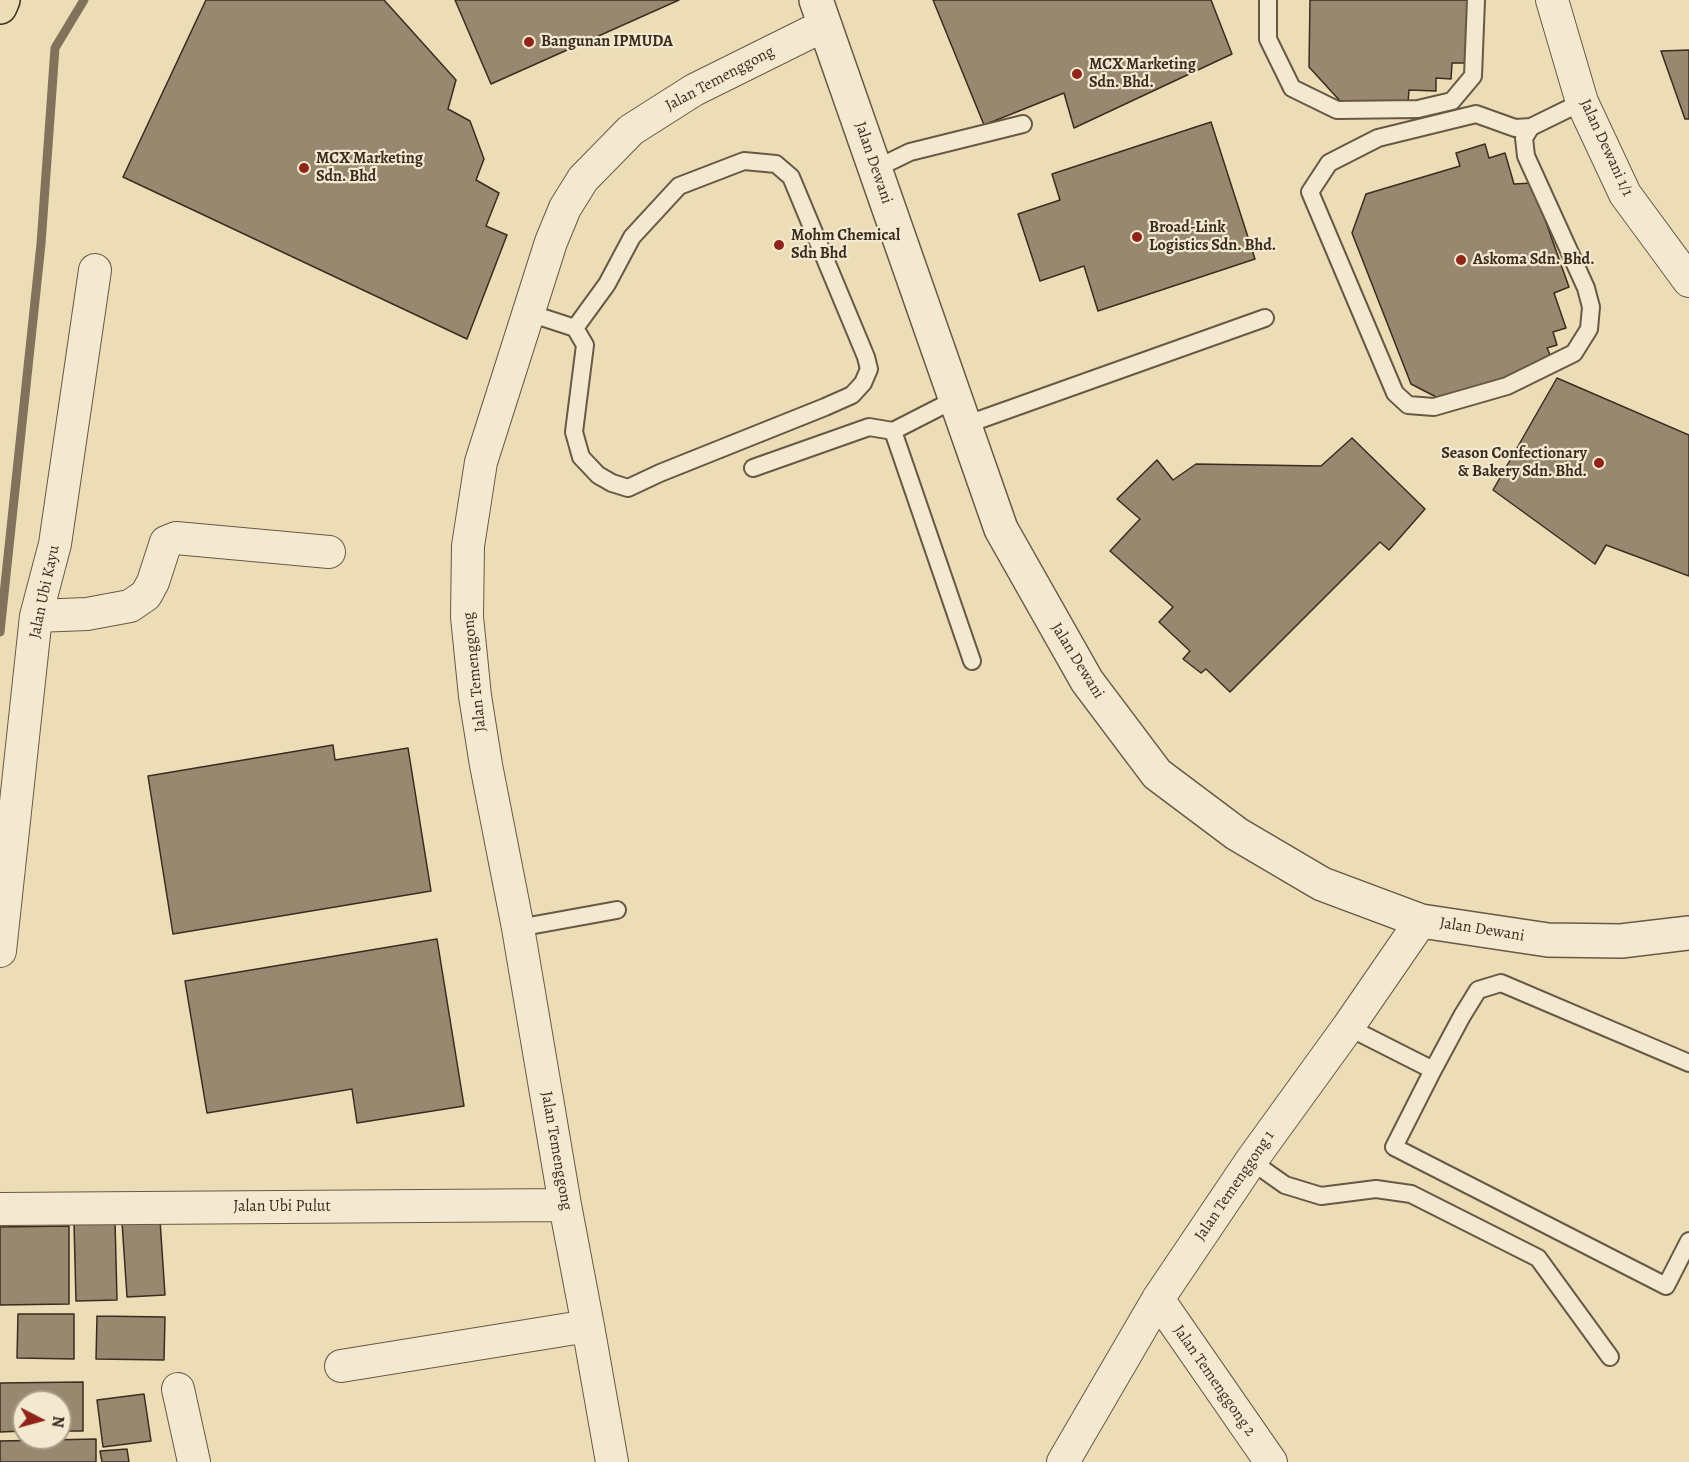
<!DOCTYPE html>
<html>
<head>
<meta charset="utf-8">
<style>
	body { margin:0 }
	#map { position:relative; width:1689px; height:1462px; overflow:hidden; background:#edddb7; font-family:Alegreya,serif }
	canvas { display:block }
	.north { position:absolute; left:12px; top:1390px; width:60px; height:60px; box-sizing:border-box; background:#f3e9d0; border:2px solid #a99d8a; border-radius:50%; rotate:96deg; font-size:16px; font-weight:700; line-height:24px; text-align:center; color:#3b2c20 }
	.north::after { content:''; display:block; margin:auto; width:21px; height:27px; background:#8f2418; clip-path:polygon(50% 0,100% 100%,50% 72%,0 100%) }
</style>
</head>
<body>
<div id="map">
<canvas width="1689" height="1462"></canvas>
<div class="north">N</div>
</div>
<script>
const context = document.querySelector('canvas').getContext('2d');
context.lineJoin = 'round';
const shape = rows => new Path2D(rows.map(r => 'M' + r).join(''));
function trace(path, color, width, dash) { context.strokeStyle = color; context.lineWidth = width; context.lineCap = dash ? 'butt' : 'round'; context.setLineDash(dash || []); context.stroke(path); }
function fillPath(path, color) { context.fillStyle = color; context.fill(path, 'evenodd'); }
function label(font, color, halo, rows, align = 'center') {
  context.font = font + ' Alegreya,serif'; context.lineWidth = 4.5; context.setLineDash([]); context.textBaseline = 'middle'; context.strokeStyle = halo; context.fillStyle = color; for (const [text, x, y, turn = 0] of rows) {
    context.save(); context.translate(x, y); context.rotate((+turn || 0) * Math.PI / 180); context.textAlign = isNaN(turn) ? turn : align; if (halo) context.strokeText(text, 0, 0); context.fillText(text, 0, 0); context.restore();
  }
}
const stream = shape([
	[0,632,41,244,55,48,84,0]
]);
const building = shape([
	[206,0,384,0,456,80,448,109,470,121,484,159,476,180,499,193,486,226,507,235,467,339,123,177,206,0],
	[455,0,679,0,491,84,455,0],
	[933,0,1211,0,1232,54,1074,128,1064,93,984,125,933,0],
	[1310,0,1469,0,1468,63,1452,63,1451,79,1436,78,1436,91,1409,90,1408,103,1341,102,1309,67,1310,0],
	[1689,50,1689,119,1685,119,1661,51,1689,50],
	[1211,122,1255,259,1098,311,1084,266,1040,281,1018,214,1060,200,1052,174,1211,122],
	[1485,144,1489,158,1505,153,1514,184,1532,183,1569,287,1554,293,1566,328,1553,332,1557,345,1547,348,1552,359,1444,401,1411,384,1352,233,1366,194,1460,166,1456,153,1485,144],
	[1557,378,1689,435,1689,576,1606,545,1595,564,1493,490,1557,378],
	[1352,438,1425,509,1389,550,1380,542,1230,692,1206,669,1201,673,1183,659,1190,651,1159,622,1173,607,1110,551,1140,519,1117,499,1157,460,1173,480,1196,464,1321,466,1352,438],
	[333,745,335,760,408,748,431,891,173,934,148,776,333,745],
	[437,939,464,1106,357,1123,352,1089,207,1113,185,981,437,939],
	[160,1220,165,1295,127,1297,122,1222,160,1220],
	[115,1221,117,1300,76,1301,74,1223,115,1221],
	[69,1226,69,1304,0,1305,0,1227,69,1226],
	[18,1314,74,1314,74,1359,17,1358,18,1314],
	[97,1316,165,1317,164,1360,96,1359,97,1316],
	[83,1382,83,1431,60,1431,60,1402,24,1402,24,1431,0,1432,0,1383,83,1382],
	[144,1394,151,1441,103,1447,97,1400,144,1394],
	[96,1439,96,1462,0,1462,0,1441,96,1439],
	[127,1449,129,1462,102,1462,100,1451,127,1449]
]);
const service = shape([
	[1268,0,1268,39,1292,88,1337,110,1418,109,1452,101,1473,76,1476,0],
	[1531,127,1515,128,1476,114,1378,138,1329,163,1310,192,1395,393,1408,405,1434,407,1507,386,1574,353,1589,329,1591,307,1586,288,1526,156,1524,138,1531,127,1582,102],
	[875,169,910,152,1023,124],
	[529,313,575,328,585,345,574,432,581,457,598,475,612,483,628,488,660,473,825,407,852,395,863,383,869,369,866,357,791,177,776,164,744,161,679,186,632,237,607,284,575,328],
	[965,425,1265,318],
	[893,431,972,661],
	[753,468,869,427,893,431,940,407,956,401],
	[518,928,617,910],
	[1348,1027,1433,1070,1394,1147,1666,1286,1689,1241],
	[1433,1070,1462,1016,1478,990,1501,983,1689,1063],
	[1251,1161,1285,1185,1321,1196,1376,1189,1411,1194,1538,1258,1610,1357]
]);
const minor = shape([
	[1552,0,1582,102,1625,194,1689,281],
	[36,616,87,614,130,606,146,595,153,582,166,542,176,538,329,552],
	[0,951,36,616,55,544,95,270],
	[0,1209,565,1205],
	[1158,1299,1271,1462],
	[341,1366,588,1326],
	[178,1389,194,1462],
	[612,1462,588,1326,565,1205,518,928,486,765,475,696,467,617,468,546,481,462,551,242,565,208,583,179,631,130,694,90,825,25],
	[1063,1462,1158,1299,1251,1161,1348,1027,1421,921]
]);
const tertiary = shape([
	[816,0,1001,529,1087,681,1157,774,1237,834,1322,884,1421,921,1548,940,1621,941,1689,933]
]);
const primary = shape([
	[0,7,3,0]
]);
const markers = [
	[529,42,6,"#8f2418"],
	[1077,74,6,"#8f2418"],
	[304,168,6,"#8f2418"],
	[1137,237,6,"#8f2418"],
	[779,245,6,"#8f2418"],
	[1461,260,6,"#8f2418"],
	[1599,463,6,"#8f2418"]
];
const poiNames = [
	["Bangunan IPMUDA",541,42],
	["MCX Marketing",1089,65],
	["Sdn. Bhd.",1089,83],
	["MCX Marketing",316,159],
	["Sdn. Bhd",316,177],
	["Broad-Link",1149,228],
	["Logistics Sdn. Bhd.",1149,246],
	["Mohm Chemical",791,236],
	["Sdn Bhd",791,254],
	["Askoma Sdn. Bhd.",1473,260],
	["Season Confectionary",1587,454,"right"],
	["& Bakery Sdn. Bhd.",1587,472,"right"]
];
const streetNames = [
	["Jalan Temenggong",720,79,-28],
	["Jalan Dewani 1/1",1606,148,65],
	["Jalan Dewani",873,163,71],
	["Jalan Ubi Kayu",45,592,-78],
	["Jalan Dewani",1077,661,58],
	["Jalan Temenggong",475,672,-96],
	["Jalan Dewani",1482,930,9],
	["Jalan Temenggong",556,1151,80],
	["Jalan Temenggong 1",1235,1186,-56],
	["Jalan Ubi Pulut",282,1207],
	["Jalan Temenggong 2",1214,1381,55]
];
trace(stream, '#81725c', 9);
fillPath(building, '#98886f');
trace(building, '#3b2c20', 1.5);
trace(service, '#685846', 20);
trace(minor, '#685846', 34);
trace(tertiary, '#685846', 36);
trace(primary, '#3b2c20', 36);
trace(service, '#f3e9d0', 16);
trace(minor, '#f3e9d0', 32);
trace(tertiary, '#f3e9d0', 33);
trace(primary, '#edddb7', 33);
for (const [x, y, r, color] of markers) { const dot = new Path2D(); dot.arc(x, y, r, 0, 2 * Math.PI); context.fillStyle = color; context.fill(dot); trace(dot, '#f3e9d0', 2); }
label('bold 16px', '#3b2c20', '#f3e9d0', poiNames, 'left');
label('16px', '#3b2c20', '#f3e9d0', streetNames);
</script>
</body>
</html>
